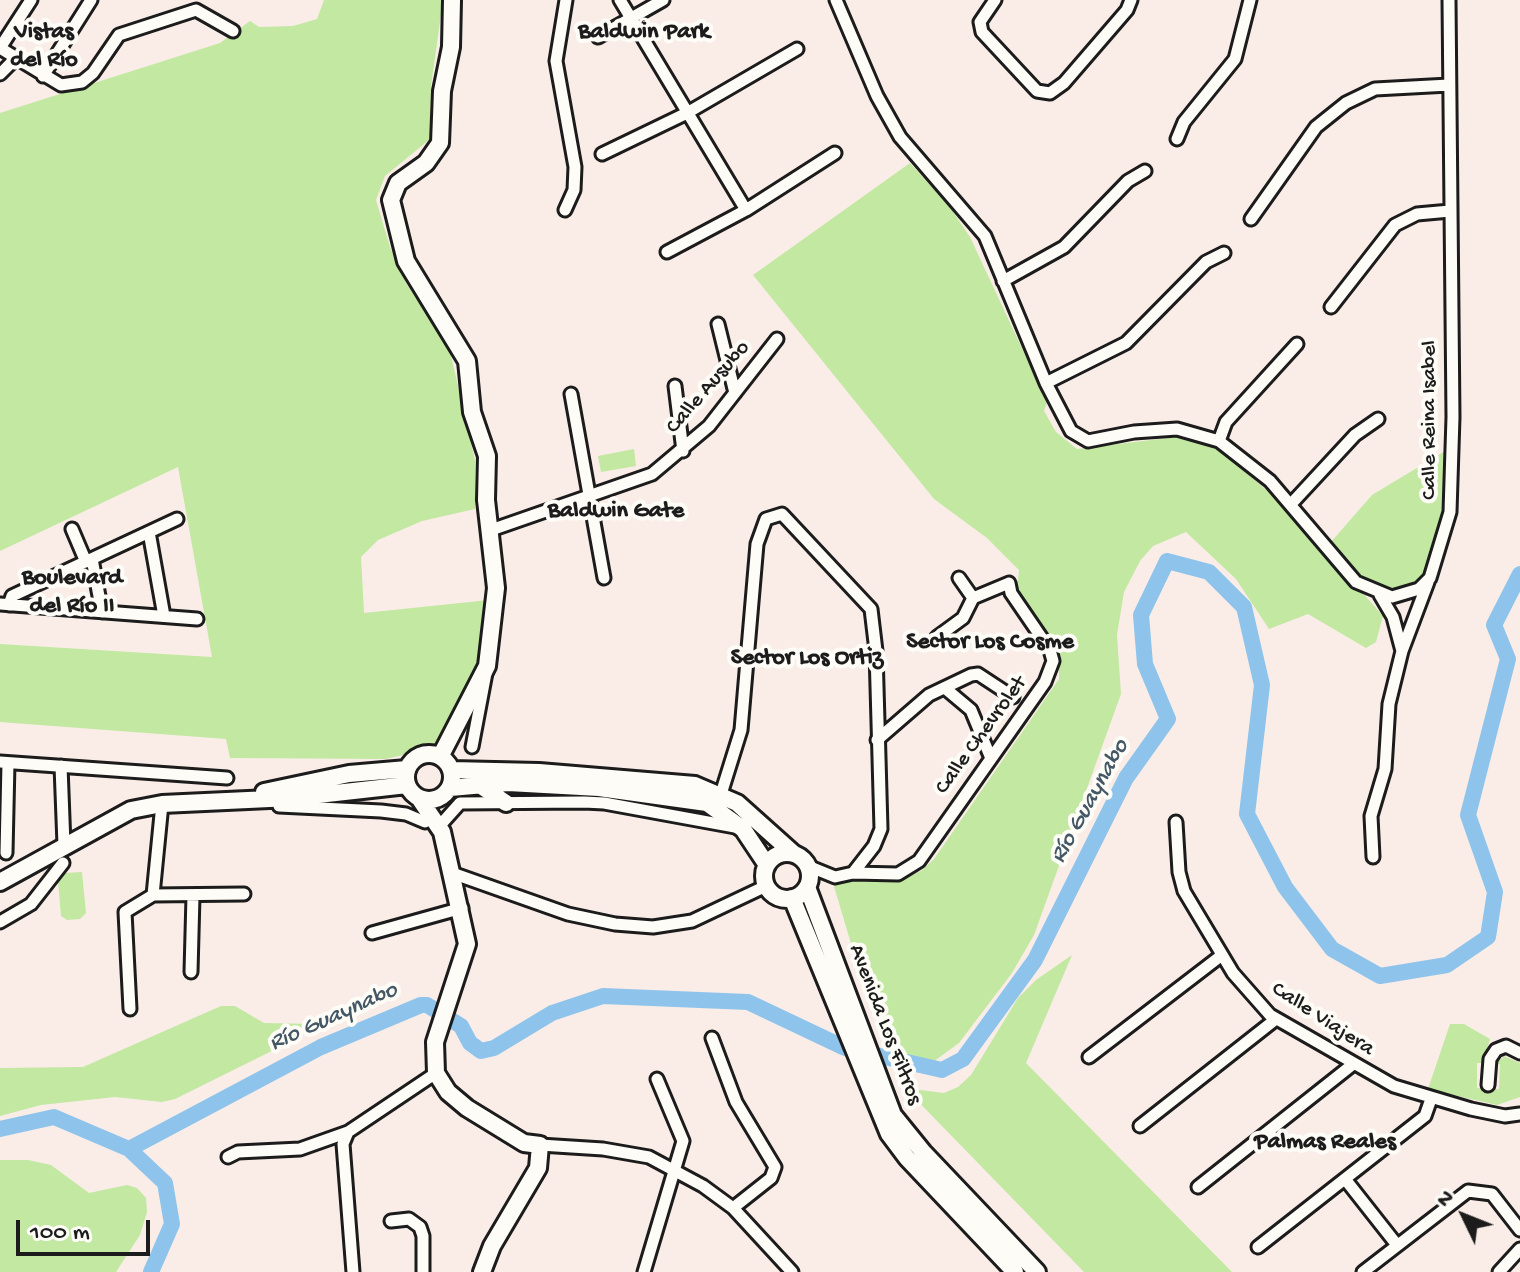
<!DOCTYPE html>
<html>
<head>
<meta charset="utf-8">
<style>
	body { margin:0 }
	#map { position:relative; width:1520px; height:1272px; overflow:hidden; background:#faede7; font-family:"Gochi Hand",sans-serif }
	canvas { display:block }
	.north { position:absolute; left:1424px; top:1176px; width:80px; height:80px; -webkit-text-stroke:6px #fdfcf7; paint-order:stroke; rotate:313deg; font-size:22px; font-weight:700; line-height:32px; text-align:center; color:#1c1c1c }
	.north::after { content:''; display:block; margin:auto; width:28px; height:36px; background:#1c1c1c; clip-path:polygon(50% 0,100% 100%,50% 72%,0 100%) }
	.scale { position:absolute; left:16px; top:1220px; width:134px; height:36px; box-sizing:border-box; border:4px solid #1c1c1c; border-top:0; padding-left:10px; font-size:24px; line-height:28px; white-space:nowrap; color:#1c1c1c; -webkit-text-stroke:6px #fdfcf7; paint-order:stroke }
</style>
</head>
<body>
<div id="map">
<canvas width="1520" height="1272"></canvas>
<div class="north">N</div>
<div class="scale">100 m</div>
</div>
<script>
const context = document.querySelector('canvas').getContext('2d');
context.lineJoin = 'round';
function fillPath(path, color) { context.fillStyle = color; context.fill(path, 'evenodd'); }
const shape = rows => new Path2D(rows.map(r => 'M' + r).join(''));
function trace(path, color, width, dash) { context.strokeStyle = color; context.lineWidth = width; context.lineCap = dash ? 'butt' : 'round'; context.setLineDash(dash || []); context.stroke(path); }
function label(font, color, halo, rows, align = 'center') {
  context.font = font + ' "Gochi Hand",sans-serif'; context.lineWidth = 8; context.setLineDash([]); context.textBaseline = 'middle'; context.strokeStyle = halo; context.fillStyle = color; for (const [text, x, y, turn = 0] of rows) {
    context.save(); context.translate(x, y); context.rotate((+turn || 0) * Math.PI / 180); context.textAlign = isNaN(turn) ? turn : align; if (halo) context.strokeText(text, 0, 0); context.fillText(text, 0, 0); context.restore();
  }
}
const green = shape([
	[324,0,443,0,431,86,430,139,385,176,376,200,390,247,406,283,450,351,475,460,475,509,422,521,378,540,361,557,364,613,489,600,481,664,436,748,385,759,230,758,226,739,0,722,0,644,212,657,178,467,0,551,0,113,220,43,250,21,259,27,293,26,317,19],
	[910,163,949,206,970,237,1047,402,1044,411,1056,432,1077,449,1176,437,1218,449,1290,510,1383,616,1376,642,1366,648,1308,614,1269,629,1236,579,1186,532,1153,546,1140,561,1124,592,1117,635,1121,694,1034,935,1012,973,959,1043,933,1062,919,1065,893,1057,858,967,833,883,854,878,875,880,905,876,921,871,934,859,1059,679,1059,668,1023,608,1017,591,1019,570,987,538,934,499,753,275],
	[634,449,636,466,601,472,598,456],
	[1445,451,1443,512,1427,571,1414,585,1392,592,1368,582,1350,568,1331,542,1372,495],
	[82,872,86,913,80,919,67,920,61,916,58,881,65,873],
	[1072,955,1026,1063,1232,1272,1084,1272,905,1088,944,1093,958,1087,971,1075,1018,998,1036,980],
	[221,1006,235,1006,264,1023,316,1024,310,1032,175,1099,162,1102,115,1097,41,1105,0,1116,0,1068,83,1067],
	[1450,1024,1464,1024,1490,1039,1483,1063,1477,1063,1477,1088,1499,1089,1500,1064,1496,1064,1504,1056,1520,1063,1520,1097,1497,1105,1428,1089],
	[0,1160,28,1160,51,1165,89,1193,127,1185,137,1188,146,1198,147,1212,140,1235,116,1272,0,1272]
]);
const river = shape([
	[0,1129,54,1117,129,1149,165,1183,172,1224,151,1272],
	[129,1149,321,1047,421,1005,427,1005,461,1026,470,1043,481,1051,494,1048,552,1013,603,996,748,1002,845,1048,942,1070,963,1059,1035,960,1126,778,1168,719,1145,664,1141,615,1167,561,1209,572,1244,607,1262,685,1247,814,1285,887,1332,949,1380,976,1447,965,1488,937,1495,892,1468,815,1508,659,1494,625,1520,574]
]);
const street = shape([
	[620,0,746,210],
	[836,0,877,96,900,137,985,236,1046,383,1071,431,1088,441,1134,432,1177,429,1219,441,1270,481,1356,582,1392,597,1419,589,1430,578,1450,512,1453,417,1449,0],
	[995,0,980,22,982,32,1037,91,1050,93,1064,83,1127,10,1131,0],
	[598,37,663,0],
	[0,48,61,85,82,82,93,73,119,35,196,10,233,31],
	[0,48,31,0],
	[0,74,16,58],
	[43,76,91,0],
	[1177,139,1184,122,1235,59,1250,0],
	[602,154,687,113,797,49],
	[565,210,574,190,575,167,556,61,566,0],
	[1251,219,1316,127,1346,103,1375,89,1449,85],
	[667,252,746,210,835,153],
	[1003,281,1064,247,1128,181,1145,171],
	[1331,307,1395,225,1417,214,1450,211],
	[718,324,735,393],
	[1046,383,1126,343,1206,262,1224,253],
	[675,386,683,451],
	[571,394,604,578],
	[1219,441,1226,422,1297,344],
	[1292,503,1355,435,1378,419],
	[72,529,86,562],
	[491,530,652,474,709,426,777,339],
	[149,532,164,616],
	[92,559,102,612],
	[1380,595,1393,617,1402,651],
	[0,604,197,619],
	[9,605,12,596,177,519],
	[937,637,963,618,973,598],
	[946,689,971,710,990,756],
	[877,740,929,695,971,675,978,674,1013,697],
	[472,747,486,673],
	[0,762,227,778],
	[61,766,64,845],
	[721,794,741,730,757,544,766,519,782,514,871,609,876,651,881,829,874,846,853,873],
	[279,806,381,811,406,814,425,822],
	[443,822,460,803,584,802,604,803,735,827],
	[1176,822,1179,872,1184,891,1233,973,1270,1015,1394,1086,1471,1109,1505,1116,1520,1114],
	[6,853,8,763],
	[1373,857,1371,816,1385,769,1389,704,1402,651,1428,582],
	[808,866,835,877,853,873,898,874,919,861,1045,682,1053,661,1050,650,1011,593,1009,583,973,598,959,578],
	[452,873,568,914,615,924,653,927,692,921,766,886],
	[153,895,244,894],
	[0,922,31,904,63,863],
	[372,933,462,908],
	[191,972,193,896],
	[130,1009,125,912,153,895,162,804],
	[712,1038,736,1102,775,1167,771,1178,733,1208],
	[1089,1057,1222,955],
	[1488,1085,1490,1059,1496,1050,1506,1046,1520,1053],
	[1140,1126,1276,1019],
	[348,1132,343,1144,353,1272],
	[540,1145,603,1149,649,1157,703,1186,733,1208,792,1272],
	[228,1157,238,1152,300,1149,348,1132,436,1073],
	[1345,1179,1397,1245],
	[1198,1187,1352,1065],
	[391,1221,409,1219,420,1227,423,1236,423,1272],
	[1258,1247,1425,1116,1431,1099],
	[644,1272,683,1141,657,1079],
	[1363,1272,1468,1191,1492,1194,1520,1230],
	[1499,1272,1520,1249]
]);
const secondary = shape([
	'406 777a23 23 0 1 1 46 0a23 23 0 1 1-46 0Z',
	[440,757,487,666,496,588,486,500,487,456,472,412,467,361,406,261,391,200,398,183,426,163,440,143,442,91,451,47,452,0],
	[451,770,539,772,695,785,737,803,794,854],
	[478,784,506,803],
	[450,788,508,783,599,788,707,803,743,829,767,865],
	[264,792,349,774,407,769],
	[419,798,442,832,467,944,435,1042,436,1073,448,1092,467,1108,524,1143,540,1145,538,1168,492,1246,482,1272],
	'764 876a23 23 0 1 1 46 0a23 23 0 1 1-46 0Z',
	[0,882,131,810,162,804,291,798,407,785],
	[807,887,893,1115,923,1152,1037,1272],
	[792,898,889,1134,907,1158,1015,1272]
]);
const streetNames = [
	["Calle Ausubo",709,388,-49],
	["Calle Reina Isabel",1431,420,-90],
	["Calle Chevrolet",982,736,-54],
	["Calle Viajera",1322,1020,33],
	["Avenida Los Filtros",884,1025,69]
];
const neighbourhoodNames = [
	["Vistas",44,33],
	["del Río",44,61],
	["Baldwin Park",644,33],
	["Baldwin Gate",616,512],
	["Boulevard",72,579],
	["del Río II",72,607],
	["Sector Los Cosme",990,643],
	["Sector Los Ortiz",807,659],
	["Palmas Reales",1325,1143]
];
const waterNames = [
	["Río Guaynabo",1091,802,-61],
	["Río Guaynabo",334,1018,-24]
];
fillPath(green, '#c2e8a2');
trace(river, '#8ec4ec', 16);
trace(street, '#1c1c1c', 17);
trace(secondary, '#1c1c1c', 22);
trace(street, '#fdfcf7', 11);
trace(secondary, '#fdfcf7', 16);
label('22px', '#1c1c1c', '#fdfcf7', streetNames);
label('bold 24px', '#1c1c1c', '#fdfcf7', neighbourhoodNames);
label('italic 24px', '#445765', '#fdfcf7', waterNames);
</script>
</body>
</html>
